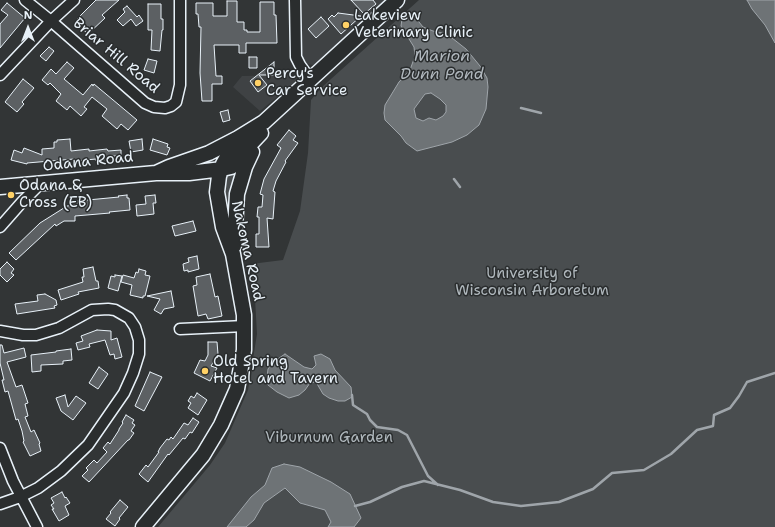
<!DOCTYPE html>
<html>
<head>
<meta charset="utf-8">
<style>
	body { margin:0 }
	#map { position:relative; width:775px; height:527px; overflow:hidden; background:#323536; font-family:"Shantell Sans",sans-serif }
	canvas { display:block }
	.north { position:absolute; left:8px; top:8px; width:40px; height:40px; -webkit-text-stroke:3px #2a2d2e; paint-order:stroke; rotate:0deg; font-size:11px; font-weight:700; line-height:16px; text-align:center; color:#e8f1f8 }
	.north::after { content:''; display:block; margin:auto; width:14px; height:18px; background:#e8f1f8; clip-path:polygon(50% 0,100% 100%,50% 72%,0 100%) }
</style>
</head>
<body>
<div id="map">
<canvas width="775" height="527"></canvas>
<div class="north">N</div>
</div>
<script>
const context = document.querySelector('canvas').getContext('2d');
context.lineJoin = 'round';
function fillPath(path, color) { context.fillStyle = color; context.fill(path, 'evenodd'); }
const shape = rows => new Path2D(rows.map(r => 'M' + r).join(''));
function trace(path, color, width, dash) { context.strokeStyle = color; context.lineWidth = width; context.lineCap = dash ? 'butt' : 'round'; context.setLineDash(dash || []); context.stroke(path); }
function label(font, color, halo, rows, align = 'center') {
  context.font = font + ' "Shantell Sans",sans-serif'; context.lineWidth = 3; context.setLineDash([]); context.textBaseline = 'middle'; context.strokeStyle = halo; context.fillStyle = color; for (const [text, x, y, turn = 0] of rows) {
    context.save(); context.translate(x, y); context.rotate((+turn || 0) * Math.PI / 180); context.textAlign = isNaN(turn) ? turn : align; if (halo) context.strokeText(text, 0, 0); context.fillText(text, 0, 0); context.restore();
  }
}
const built = shape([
	[300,0,387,0,319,62,313,65,307,64,302,54],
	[297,75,297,79,293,84,260,111,233,87,242,76]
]);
const green = shape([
	[419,0,775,0,775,527,158,527,210,465,225,443,248,390,257,334,255,299,251,264,283,260,300,211,308,153,311,100,321,88],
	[237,168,232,233,223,197,226,173]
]);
const water = shape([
	[747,0,775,0,775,43,765,25,752,9,747,0],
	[406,15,415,17,423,27,433,31,447,34,466,49,480,66,487,78,488,87,486,109,479,125,467,135,452,142,417,151,406,143,401,136,385,120,384,113,385,105,399,82,410,70,415,56,414,47,401,26,402,19,406,15],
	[431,93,440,99,446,105,446,112,443,116,436,120,429,118,423,121,416,118,414,109,425,94,431,93],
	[285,354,304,367,312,369,316,365,314,356,321,354,330,359,335,370,351,387,352,397,345,401,338,401,329,398,323,394,316,382,310,383,305,390,299,395,289,398,277,392,268,385,267,378,268,369,272,363,285,354],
	[284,464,300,467,331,482,350,494,361,518,354,527,328,527,331,522,325,510,300,503,285,488,264,503,254,520,246,527,227,527,251,497,265,485,272,468,284,464]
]);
const stream = shape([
	[521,108,541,113],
	[454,179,460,187],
	[352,395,353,405,367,414,370,420,377,427,398,430,407,435,428,476,438,485],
	[355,506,370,502,402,487,424,481,460,490,493,502,521,506,559,502,593,489,612,473,644,470,671,454,697,430,713,426,714,415,730,408,739,396,747,382,775,373]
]);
const building = shape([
	[96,0,119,0,102,15,105,18,88,34,76,23,79,21,77,19,96,0],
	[351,0,373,0,376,4,364,14,351,0],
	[227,1,237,1,237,22,244,22,244,30,247,30,247,32,260,32,260,2,274,2,274,15,276,15,277,43,246,43,246,53,239,53,239,45,214,45,216,76,222,76,222,84,212,84,212,101,202,101,200,73,201,27,199,27,198,14,196,14,196,3,213,3,213,16,227,16,227,1],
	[7,3,25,18,0,48,0,24,8,15,1,10,7,3],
	[148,4,161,4,161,19,163,19,163,30,162,30,160,51,151,50,152,30,148,30,148,4],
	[127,6,137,17,139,15,143,21,136,26,131,19,123,26,117,20,125,12,123,9,127,6],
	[338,13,361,16,341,34,328,19,332,15,334,17,338,13],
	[321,17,329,26,316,38,308,29,321,17],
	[49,47,54,51,46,61,40,56,49,47],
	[249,57,257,57,257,68,249,68,249,57],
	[148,59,157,61,154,73,144,70,148,59],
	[67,62,74,68,64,79,83,95,92,84,93,86,94,84,137,120,128,130,121,124,117,129,102,116,107,109,92,97,84,107,87,109,81,116,70,106,67,110,56,101,61,94,50,83,48,85,42,80,51,69,56,74,67,62],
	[274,62,274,75,259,75,267,85,258,92,250,81,274,62],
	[23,79,34,88,22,102,24,104,17,112,5,102,23,79],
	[228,110,230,120,223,122,220,112,228,110],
	[289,130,296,136,293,140,298,143,285,161,286,162,276,181,273,191,275,192,273,219,267,218,269,247,256,247,256,234,259,234,259,217,257,217,258,207,262,207,263,195,260,194,264,179,281,148,277,145,289,130],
	[70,139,71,151,89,149,89,151,107,149,108,151,121,150,121,155,108,157,109,159,96,161,96,159,75,161,74,159,27,163,27,164,11,160,14,150,22,153,24,148,42,155,42,149,54,148,54,142,57,142,57,140,70,139],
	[142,139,143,150,131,152,129,141,142,139],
	[153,139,168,144,167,147,170,148,167,155,150,150,153,139],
	[127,195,127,198,129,198,130,210,109,212,110,213,75,216,75,221,64,221,56,226,55,224,16,260,9,253,40,223,67,206,75,205,77,204,77,201,119,197,118,196,127,195],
	[155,195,156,203,153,203,154,214,137,216,136,205,146,204,145,196,155,195],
	[193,221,196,231,175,236,172,226,193,221],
	[197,256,199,269,188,272,188,270,184,271,183,264,189,262,188,258,197,256],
	[7,262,14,269,11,273,14,275,7,282,0,275,0,269,7,262],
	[93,267,96,281,98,281,99,288,78,292,79,294,61,300,58,290,83,282,82,277,84,277,83,269,93,267],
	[139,269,146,271,145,275,150,276,145,296,143,296,143,298,130,295,132,285,121,282,123,275,134,278,136,272,138,273,139,269],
	[210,274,215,297,218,296,222,316,208,319,206,314,198,316,193,286,197,285,196,277,210,274],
	[115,275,122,276,118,291,108,288,111,276,115,277,115,275],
	[171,291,174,307,164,309,161,314,154,310,160,299,147,296,171,291],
	[45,294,56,300,57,305,54,306,55,308,17,314,15,304,38,301,37,295,45,294],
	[97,330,111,331,111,340,117,338,122,357,115,359,114,354,110,355,105,340,89,344,90,347,78,350,76,343,83,341,81,336,97,330],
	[208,342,217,342,218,354,211,366,217,368,210,381,194,373,200,360,205,361,208,355,208,342],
	[0,345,2,345,4,353,24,348,26,357,7,362,16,387,22,385,28,403,25,404,28,416,25,417,31,432,34,430,40,443,39,444,41,451,30,456,23,442,24,441,22,431,18,419,16,420,8,391,5,392,2,380,4,380,0,363,0,345],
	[71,349,72,360,63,361,63,364,41,365,41,371,32,372,31,355,56,352,56,351,71,349],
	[99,367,108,374,98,389,89,383,99,367],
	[150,372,162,377,144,411,135,406,150,372],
	[197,393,207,400,198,415,188,408,191,403,188,401,191,396,194,398,197,393],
	[65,395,68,407,76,396,86,403,73,420,61,411,56,398,65,395],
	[126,415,134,420,132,423,135,425,131,431,134,433,129,440,128,440,89,482,82,476,88,470,86,468,94,460,97,463,107,452,103,448,108,442,110,444,119,430,119,429,123,423,122,422,126,415],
	[193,418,199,422,192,433,190,432,185,439,183,438,169,455,168,454,148,482,141,476,139,474,146,465,148,467,159,452,158,452,160,448,167,439,169,440,171,437,173,439,184,423,188,425,193,418],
	[62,492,65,498,66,497,70,503,65,506,69,515,59,521,52,509,54,509,51,505,54,503,51,498,62,492],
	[120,500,128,507,119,518,120,519,115,526,106,519,111,513,110,512,120,500]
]);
const street = shape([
	[25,0,51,21,145,103,154,107,165,108,171,106,176,102,180,85,180,0],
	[295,0,296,57,300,65,310,79],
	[0,75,51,21,74,0],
	[0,227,22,202,40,184],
	[180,329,245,326],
	[0,331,23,335,36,335,59,328,92,310,108,309,115,310,129,318,135,327,139,340,139,354,133,373,124,393,88,445,61,471,38,488,20,497,0,504],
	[0,448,13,481,37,527]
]);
const secondary = shape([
	[156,173,169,167,209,153,238,138,264,122,397,0],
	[0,187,156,173,189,173,222,169,231,167,236,164,246,149,261,133],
	[234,246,237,194,245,167,252,152],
	[143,527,203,455,221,425,237,389,244,350,244,315,233,254,223,227,217,192,219,176,223,164,238,138]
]);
const markers = [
	[346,25,4,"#ffd166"],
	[258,83,4,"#ffd166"],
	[11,195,4,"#ffd166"],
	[205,371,4,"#ffd166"]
];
const poiNames = [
	["Lakeview",354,16],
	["Veterinary Clinic",354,33],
	["Percy's",266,74],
	["Car Service",266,91],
	["Odana &",19,186],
	["Cross (EB)",19,203],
	["Old Spring",213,362],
	["Hotel and Tavern",213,379]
];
const streetNames = [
	["Briar Hill Road",116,56,40],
	["Odana Road",88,162,-6],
	["Nakoma Road",247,251,77]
];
const parkNames = [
	["University of",532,274],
	["Wisconsin Arboretum",532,291],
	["Viburnum Garden",329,438]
];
const waterNames = [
	["Marion",442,57],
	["Dunn Pond",442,75]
];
fillPath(built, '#3f4244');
fillPath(green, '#494d4f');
fillPath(water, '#6e7376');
trace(water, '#9fa5aa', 1);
trace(stream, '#9fa5aa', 2.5);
fillPath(building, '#5c6063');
trace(building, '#e8f1f8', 1);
trace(street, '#e8f1f8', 13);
trace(secondary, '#e8f1f8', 17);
trace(street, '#2a2d2e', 10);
trace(secondary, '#2a2d2e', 14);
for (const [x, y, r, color] of markers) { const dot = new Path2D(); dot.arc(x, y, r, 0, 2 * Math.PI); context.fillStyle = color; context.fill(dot); trace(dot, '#2a2d2e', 1.5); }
label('15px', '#e8f1f8', '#2a2d2e', poiNames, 'left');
label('15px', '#e8f1f8', '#2a2d2e', streetNames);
label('15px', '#b0b8bd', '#2a2d2e', parkNames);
label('italic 16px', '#b1b8be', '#2a2d2e', waterNames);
</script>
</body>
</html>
